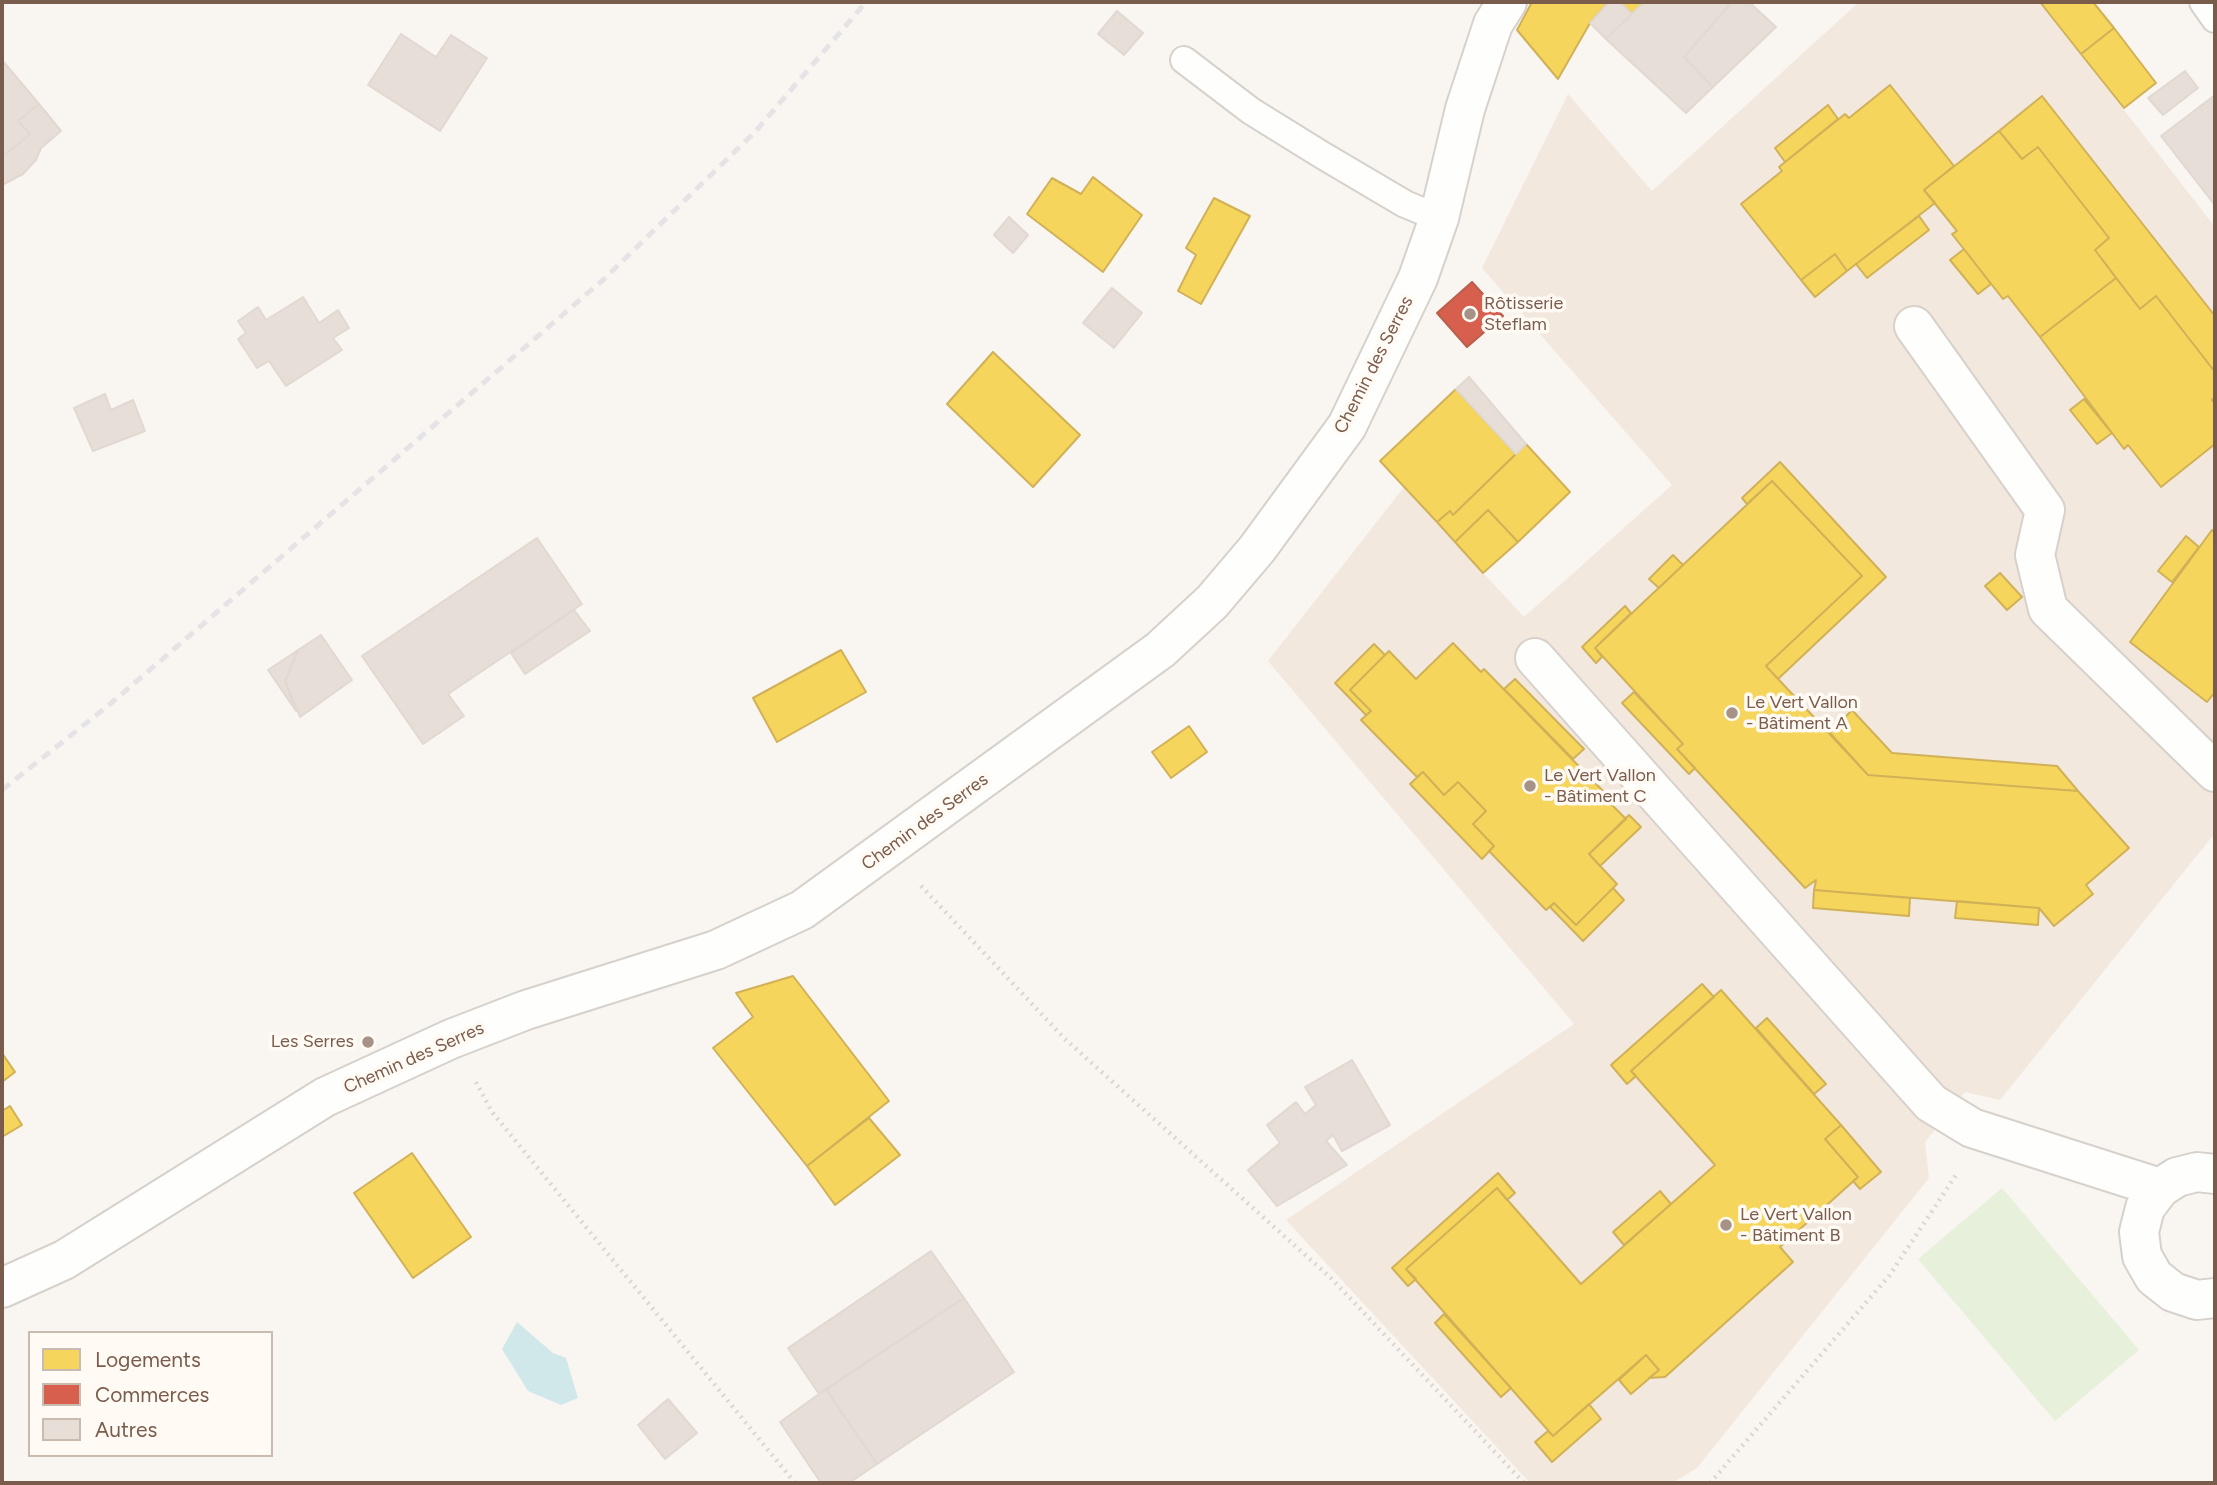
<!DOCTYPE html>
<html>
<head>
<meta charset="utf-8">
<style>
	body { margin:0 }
	#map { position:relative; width:2217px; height:1485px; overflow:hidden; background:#f9f5f0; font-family:Figtree,sans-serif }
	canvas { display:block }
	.frame { position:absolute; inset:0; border:4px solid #7a5c4d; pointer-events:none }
	.legend { position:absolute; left:28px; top:1331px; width:245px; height:126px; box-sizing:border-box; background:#fffaf3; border:2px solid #cabbb1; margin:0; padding:9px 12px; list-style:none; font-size:21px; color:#7a5c4d }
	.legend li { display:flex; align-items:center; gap:14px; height:35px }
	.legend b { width:35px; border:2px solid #cabbb1 }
</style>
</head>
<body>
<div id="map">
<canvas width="2217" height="1485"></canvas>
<div class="frame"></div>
<ul class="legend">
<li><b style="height:19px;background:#f6d55c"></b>Logements</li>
<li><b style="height:19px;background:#d6604d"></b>Commerces</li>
<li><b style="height:19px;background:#e6ded7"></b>Autres</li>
</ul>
</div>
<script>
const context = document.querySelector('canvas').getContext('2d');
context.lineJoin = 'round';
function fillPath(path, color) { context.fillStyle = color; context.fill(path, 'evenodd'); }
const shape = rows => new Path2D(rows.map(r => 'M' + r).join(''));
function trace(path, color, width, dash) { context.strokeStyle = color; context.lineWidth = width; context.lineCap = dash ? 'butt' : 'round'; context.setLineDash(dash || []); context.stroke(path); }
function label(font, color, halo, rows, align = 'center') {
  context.font = font + ' Figtree,sans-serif'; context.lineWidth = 7; context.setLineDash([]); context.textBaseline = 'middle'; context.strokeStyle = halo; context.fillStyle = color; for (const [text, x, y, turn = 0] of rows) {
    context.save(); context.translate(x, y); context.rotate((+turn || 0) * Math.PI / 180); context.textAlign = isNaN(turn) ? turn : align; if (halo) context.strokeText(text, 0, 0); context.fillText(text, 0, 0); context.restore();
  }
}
const residential = shape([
	[1859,2,2040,2,2215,227,2215,833,2000,1100,1965,1092,1925,1142,1929,1178,1697,1468,1672,1483,1530,1483,1286,1220,1574,1024,1268,661,1404,487,1524,617,1672,485,1482,268,1568,94,1652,191]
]);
const green = shape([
	[2002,1188,2139,1350,2055,1421,1918,1259]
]);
const water = shape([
	[517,1322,553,1353,566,1358,578,1398,561,1405,528,1391,502,1349]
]);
const homes = shape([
	[1532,2,1609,2,1590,23,1558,79,1517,30,1532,2],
	[1620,2,1644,2,1632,14,1620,2],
	[2040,2,2093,2,2114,28,2081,54,2040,2],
	[2114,28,2156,83,2124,108,2081,54,2114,28],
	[1890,85,1954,166,1924,190,1935,203,1847,271,1835,254,1801,280,1741,204,1782,171,1779,167,1845,114,1849,118,1890,85],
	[2042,96,2215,316,2215,372,2156,296,2140,309,2095,250,2109,238,2038,147,2022,159,1999,131,2042,96],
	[1828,105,1838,119,1785,162,1775,148,1828,105],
	[1999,131,2022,159,2038,147,2109,238,2095,250,2116,278,2040,337,2008,296,2003,299,1952,234,1957,231,1924,190,1999,131],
	[1093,177,1142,215,1103,272,1027,214,1052,178,1081,194,1093,177],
	[1214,198,1250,216,1201,304,1178,291,1196,255,1186,248,1214,198],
	[1919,216,1929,230,1867,278,1856,264,1919,216],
	[1964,249,1991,284,1978,294,1950,260,1964,249],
	[1835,254,1847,271,1815,297,1801,280,1835,254],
	[2116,278,2140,309,2156,296,2215,372,2215,397,2212,400,2215,404,2215,444,2161,487,2128,445,2124,449,2040,337,2116,278],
	[993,352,1080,435,1033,487,947,404,993,352],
	[1456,389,1516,454,1453,515,1450,511,1437,522,1380,461,1456,389],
	[2084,399,2112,433,2097,444,2070,410,2084,399],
	[1526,444,1570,492,1518,542,1488,510,1455,542,1437,522,1450,511,1453,515,1526,444],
	[1780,462,1886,577,1778,679,1766,666,1862,576,1772,481,1747,504,1742,498,1780,462],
	[1772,481,1862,576,1766,666,1868,775,2078,791,2129,848,2086,885,2093,894,2054,926,2039,908,1814,890,1816,880,1805,888,1677,749,1683,744,1595,648,1772,481],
	[1488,510,1518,542,1483,573,1455,542,1488,510],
	[2212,530,2215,533,2215,692,2207,702,2130,642,2212,530],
	[2186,536,2199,547,2172,582,2158,571,2186,536],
	[1673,555,1683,565,1659,588,1649,579,1673,555],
	[2000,573,2022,597,2007,610,1985,586,2000,573],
	[1625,606,1631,613,1595,648,1602,657,1596,663,1582,647,1625,606],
	[1453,643,1481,672,1484,669,1603,791,1600,793,1626,819,1589,854,1617,884,1576,925,1554,903,1546,910,1489,851,1494,846,1473,824,1486,811,1458,782,1444,795,1423,772,1417,777,1361,720,1371,711,1350,690,1389,651,1416,679,1453,643],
	[1374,644,1385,655,1350,690,1371,711,1366,715,1335,683,1374,644],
	[841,650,866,692,777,742,753,698,841,650],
	[1515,679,1584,749,1573,759,1504,689,1515,679],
	[1634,692,1683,744,1677,749,1695,768,1689,774,1622,703,1634,692],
	[1852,710,1892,753,2057,766,2078,791,1868,775,1830,733,1852,710],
	[1189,726,1207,752,1171,778,1152,752,1189,726],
	[1423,772,1444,795,1458,782,1486,811,1473,824,1494,846,1482,859,1410,784,1423,772],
	[1629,815,1641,827,1600,866,1589,854,1629,815],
	[1613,888,1624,900,1583,941,1550,907,1554,903,1576,925,1613,888],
	[1814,890,1910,898,1909,916,1813,908,1814,890],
	[1957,901,2039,908,2038,925,1955,918,1957,901],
	[793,976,889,1101,807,1166,713,1048,753,1017,736,993,793,976],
	[1702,984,1714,997,1631,1071,1636,1076,1627,1084,1611,1065,1702,984],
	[1721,990,1841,1125,1825,1139,1858,1177,1780,1247,1793,1262,1665,1377,1649,1378,1659,1370,1646,1355,1553,1436,1406,1269,1497,1188,1581,1284,1671,1204,1715,1165,1631,1071,1721,990],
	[1767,1018,1826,1084,1814,1094,1756,1028,1767,1018],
	[2,1053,15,1072,2,1082,2,1053],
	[10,1106,22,1125,2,1137,2,1111,10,1106],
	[869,1118,900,1155,835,1205,807,1166,869,1118],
	[1841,1125,1881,1172,1860,1189,1853,1181,1858,1177,1825,1139,1841,1125],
	[412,1153,471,1237,413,1278,354,1193,412,1153],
	[1498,1173,1515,1193,1507,1200,1497,1188,1406,1269,1416,1279,1408,1286,1392,1268,1498,1173],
	[1660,1191,1671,1204,1624,1245,1613,1232,1660,1191],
	[1444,1314,1511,1388,1501,1397,1435,1323,1444,1314],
	[1646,1355,1659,1370,1631,1394,1619,1380,1646,1355],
	[1589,1404,1601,1419,1552,1462,1535,1442,1548,1431,1553,1436,1589,1404]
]);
const shops = shape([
	[1472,282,1503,316,1467,347,1437,313,1472,282]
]);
const building = shape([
	[1609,2,1620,2,1632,14,1606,39,1590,23,1609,2],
	[1644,2,1732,2,1684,57,1713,87,1686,113,1606,39,1644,2],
	[1732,2,1749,2,1776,27,1713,87,1684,57,1732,2],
	[1117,11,1143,33,1124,55,1098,34,1117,11],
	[401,34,436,57,451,35,487,58,440,131,368,85,401,34],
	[2,60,39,104,18,121,30,134,2,157,2,60],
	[2185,71,2198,88,2163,115,2148,98,2185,71],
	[2215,95,2215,203,2214,204,2161,136,2215,95],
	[39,104,61,131,41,148,36,160,23,174,2,185,2,157,30,134,18,121,39,104],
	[1009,217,1028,235,1013,253,994,235,1009,217],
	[1112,288,1142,313,1114,348,1083,323,1112,288],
	[303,297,319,323,338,310,349,328,333,338,342,350,286,386,269,361,257,368,238,339,246,333,238,321,258,307,266,320,303,297],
	[1469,377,1526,444,1516,454,1456,389,1469,377],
	[105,394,111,410,133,400,145,431,93,451,74,408,105,394],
	[537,538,582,604,448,694,464,716,423,744,362,656,537,538],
	[574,610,590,631,525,674,511,653,574,610],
	[321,635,352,680,300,717,285,681,298,650,321,635],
	[298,650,285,681,296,711,268,670,298,650],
	[1352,1060,1390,1125,1342,1151,1333,1135,1326,1141,1347,1165,1277,1206,1248,1170,1280,1143,1267,1125,1296,1102,1305,1114,1316,1105,1305,1087,1352,1060],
	[931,1251,964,1298,819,1394,788,1348,931,1251],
	[964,1298,1014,1372,877,1464,826,1389,964,1298],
	[826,1389,877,1464,849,1483,821,1483,780,1422,826,1389],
	[668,1399,697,1433,665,1459,638,1425,668,1399]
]);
const path = shape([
	[921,886,1065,1039,1332,1279,1524,1483],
	[476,1082,492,1112,795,1483],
	[1710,1483,1889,1276,1956,1175]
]);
const service = shape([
	[2203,2,2215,19],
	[1184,60,1251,111,1322,155,1405,204,1439,218]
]);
const minor = shape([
	[1914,326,2045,510,2035,555,2048,609,2215,772],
	[1535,658,1931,1103,1972,1128,2160,1188],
	[2215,1174,2197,1172,2177,1177,2160,1188,2145,1208,2139,1232,2142,1256,2154,1277,2173,1292,2197,1300,2215,1298]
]);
const tertiary = shape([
	[2,1288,64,1260,325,1097,451,1039,526,1010,716,950,802,910,1160,650,1212,602,1257,549,1347,426,1418,278,1439,218,1465,109,1493,24,1507,2]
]);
const rail = shape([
	[2,790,109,705,603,280,755,132,866,2]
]);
const markers = [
	[1470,314,7,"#a69286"],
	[1732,713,7,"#a69286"],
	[1530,786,7,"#a69286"],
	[368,1042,7,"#a69286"],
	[1726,1225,7,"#a69286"]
];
const poiNames = [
	["Rôtisserie",1484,304],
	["Steflam",1484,325],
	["Le Vert Vallon",1746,703],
	["- Bâtiment A",1746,724],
	["Le Vert Vallon",1544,776],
	["- Bâtiment C",1544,797],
	["Les Serres",354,1042,"right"],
	["Le Vert Vallon",1740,1215],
	["- Bâtiment B",1740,1236]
];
const streetNames = [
	["Chemin des Serres",1374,365,-63],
	["Chemin des Serres",925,822,-36],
	["Chemin des Serres",414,1058,-24]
];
fillPath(residential, '#f2e8de');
fillPath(green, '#e7f0db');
fillPath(water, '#d0e8ea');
fillPath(homes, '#f6d55c');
trace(homes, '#d1b158', 2);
fillPath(shops, '#d6604d');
trace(shops, '#ba5f4d', 2);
fillPath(building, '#e6ded7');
trace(building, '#e2d8d2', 2);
trace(service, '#d7d1cb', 30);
trace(minor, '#d7d1cb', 42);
trace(tertiary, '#d7d1cb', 42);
trace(path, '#dcd5d0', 4.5, [2, 5]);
trace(service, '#fefefd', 26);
trace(minor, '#fefefd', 38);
trace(tertiary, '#fefefd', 38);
trace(rail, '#e6e3e7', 5, [10, 7]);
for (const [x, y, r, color] of markers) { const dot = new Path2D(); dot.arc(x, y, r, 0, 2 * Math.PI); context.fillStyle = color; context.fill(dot); trace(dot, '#fffaf3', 2.5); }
label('18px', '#7a5c4d', '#fffaf3', poiNames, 'left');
label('18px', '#7a5c4d', '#fffaf3', streetNames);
</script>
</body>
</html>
